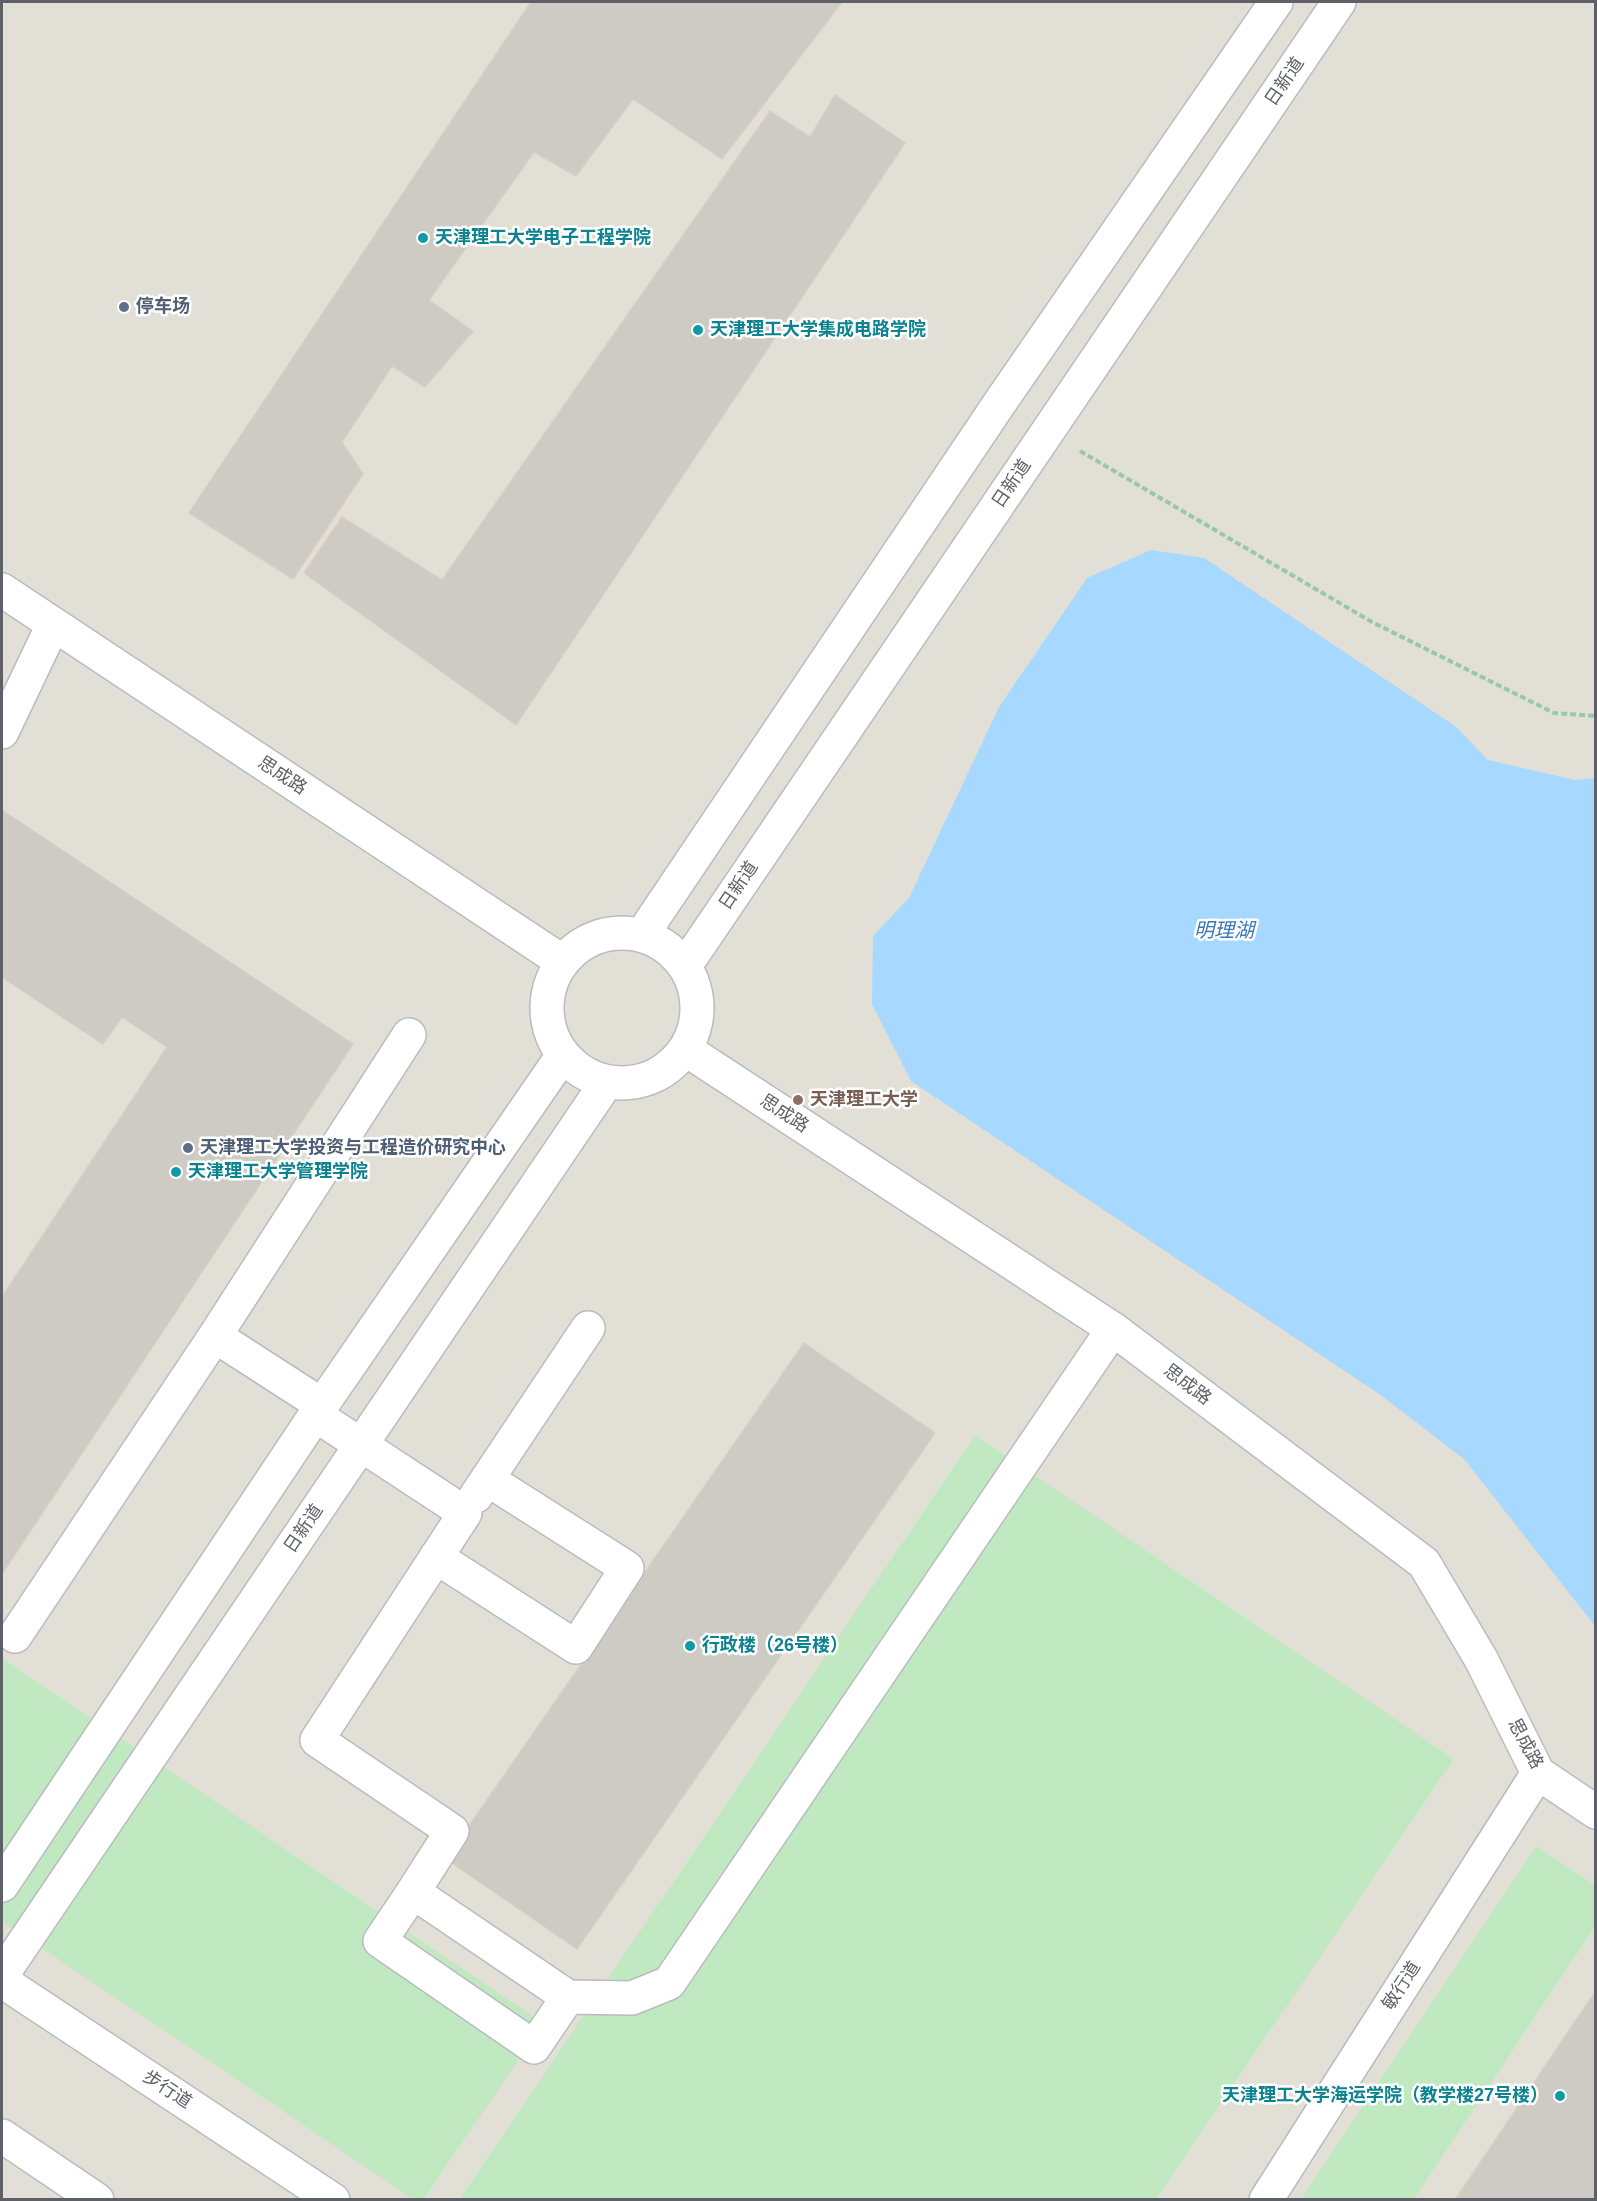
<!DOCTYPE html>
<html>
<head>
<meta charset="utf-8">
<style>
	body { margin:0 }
	#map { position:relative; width:1597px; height:2201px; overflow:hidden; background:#f0eee6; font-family:Helvetica,sans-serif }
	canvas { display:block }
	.frame { position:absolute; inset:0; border:3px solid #5d6167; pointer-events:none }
</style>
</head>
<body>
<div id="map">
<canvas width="1597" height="2201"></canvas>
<div class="frame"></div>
</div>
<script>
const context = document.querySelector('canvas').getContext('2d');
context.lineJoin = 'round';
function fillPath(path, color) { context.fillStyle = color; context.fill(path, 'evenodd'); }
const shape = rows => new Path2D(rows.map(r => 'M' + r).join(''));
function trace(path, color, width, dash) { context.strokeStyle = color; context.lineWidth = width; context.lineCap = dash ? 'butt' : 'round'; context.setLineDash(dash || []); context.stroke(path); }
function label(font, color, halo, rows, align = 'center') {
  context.font = font + ' Helvetica,"Noto Sans SC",sans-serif'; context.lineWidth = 5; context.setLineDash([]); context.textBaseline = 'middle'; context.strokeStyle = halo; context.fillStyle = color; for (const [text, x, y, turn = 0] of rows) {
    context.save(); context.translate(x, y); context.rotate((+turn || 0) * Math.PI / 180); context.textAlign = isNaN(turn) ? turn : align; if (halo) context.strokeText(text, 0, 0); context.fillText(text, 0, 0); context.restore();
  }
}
const education = shape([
	[2,2,1595,2,1595,2199,2,2199]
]);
const green = shape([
	[975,1435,1454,1759,1156,2199,459,2200],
	[2,1658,543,2023,424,2199,413,2199,2,1921],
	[1536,1846,1595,1885,1595,1927,1414,2199,1301,2199]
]);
const water = shape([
	[1151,550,1204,558,1455,726,1488,760,1575,780,1595,778,1595,1626,1464,1459,1382,1396,911,1081,872,1004,873,936,909,898,999,707,1087,578]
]);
const building = shape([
	[531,2,842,2,722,159,633,99,576,176,534,152,429,300,473,331,425,387,392,366,342,442,363,474,293,579,189,513,531,2],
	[835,95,905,143,516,725,304,573,342,517,442,580,770,111,810,137,835,95],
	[2,810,353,1044,2,1574,2,1297,167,1047,122,1017,103,1044,2,977,2,810],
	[804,1343,935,1433,577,1949,446,1859,804,1343],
	[1595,1992,1596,2200,1455,2200,1595,1992]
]);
const path = shape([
	[1080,451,1372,622,1554,713,1596,716]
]);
const minor = shape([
	[2,590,563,962],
	[2,732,53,625],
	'547 1008a75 75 0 1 1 150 0a75 75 0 1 1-150 0Z',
	[642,935,999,404,1276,2],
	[685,966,1339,2],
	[685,1049,1113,1329,1424,1563,1481,1659,1538,1773,1596,1812],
	[322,1405,215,1336,409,1035],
	[317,1416,465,1513,317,1740,452,1831,413,1892,568,1997,632,1998,669,1983,1113,1329],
	[476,1496,588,1328],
	[436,1557,576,1647,627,1568,487,1479],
	[15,1636,215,1336],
	[2,1885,322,1405,563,1055],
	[413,1892,380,1941,534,2047,568,1997],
	[2,1975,606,1083],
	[2,1981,333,2200],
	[2,2136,97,2200],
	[1266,2200,1538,1773]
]);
const markers = [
	[423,238,6,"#0f9aa8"],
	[124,307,6,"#5c6f8a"],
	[698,330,6,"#0f9aa8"],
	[798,1100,6,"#8d6e63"],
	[188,1148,6,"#5c6f8a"],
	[176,1172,6,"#0f9aa8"],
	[690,1646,6,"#0f9aa8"],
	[1560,2096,6,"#0f9aa8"]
];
const streetNames = [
	["日新道",1285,82,-56],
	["日新道",1012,484,-56],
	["思成路",282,776,33],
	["日新道",739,886,-56],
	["思成路",784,1114,33],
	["思成路",1187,1385,37],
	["日新道",304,1529,-56],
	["思成路",1525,1744,62],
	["敏行道",1402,1986,-57],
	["步行道",167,2090,33]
];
const cultureNames = [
	["天津理工大学电子工程学院",435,238],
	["天津理工大学集成电路学院",710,330],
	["天津理工大学管理学院",188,1172],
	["行政楼（26号楼）",702,1646],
	["天津理工大学海运学院（教学楼27号楼）",1548,2096,"right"]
];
const serviceNames = [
	["停车场",136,307],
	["天津理工大学投资与工程造价研究中心",200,1148]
];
const educationNames = [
	["天津理工大学",810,1100]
];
const waterNames = [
	["明理湖",1224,931]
];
fillPath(education, '#e2e0d6');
fillPath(green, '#c1e9c1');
fillPath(water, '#a7d8ff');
fillPath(building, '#cdcbc4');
trace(building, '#d5d0c3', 1.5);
trace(minor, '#b8bbc0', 36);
trace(path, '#98c8a6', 4, [6, 3]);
trace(minor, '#fff', 33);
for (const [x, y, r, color] of markers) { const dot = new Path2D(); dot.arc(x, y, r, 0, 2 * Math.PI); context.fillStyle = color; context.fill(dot); trace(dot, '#fff', 2); }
label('18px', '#5d6167', '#fff', streetNames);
label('bold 18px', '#0d838f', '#fff', cultureNames, 'left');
label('bold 18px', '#4e5e75', '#fff', serviceNames, 'left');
label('bold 18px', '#785e54', '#fff', educationNames, 'left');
label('italic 20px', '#3c78b8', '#fff', waterNames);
</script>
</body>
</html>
